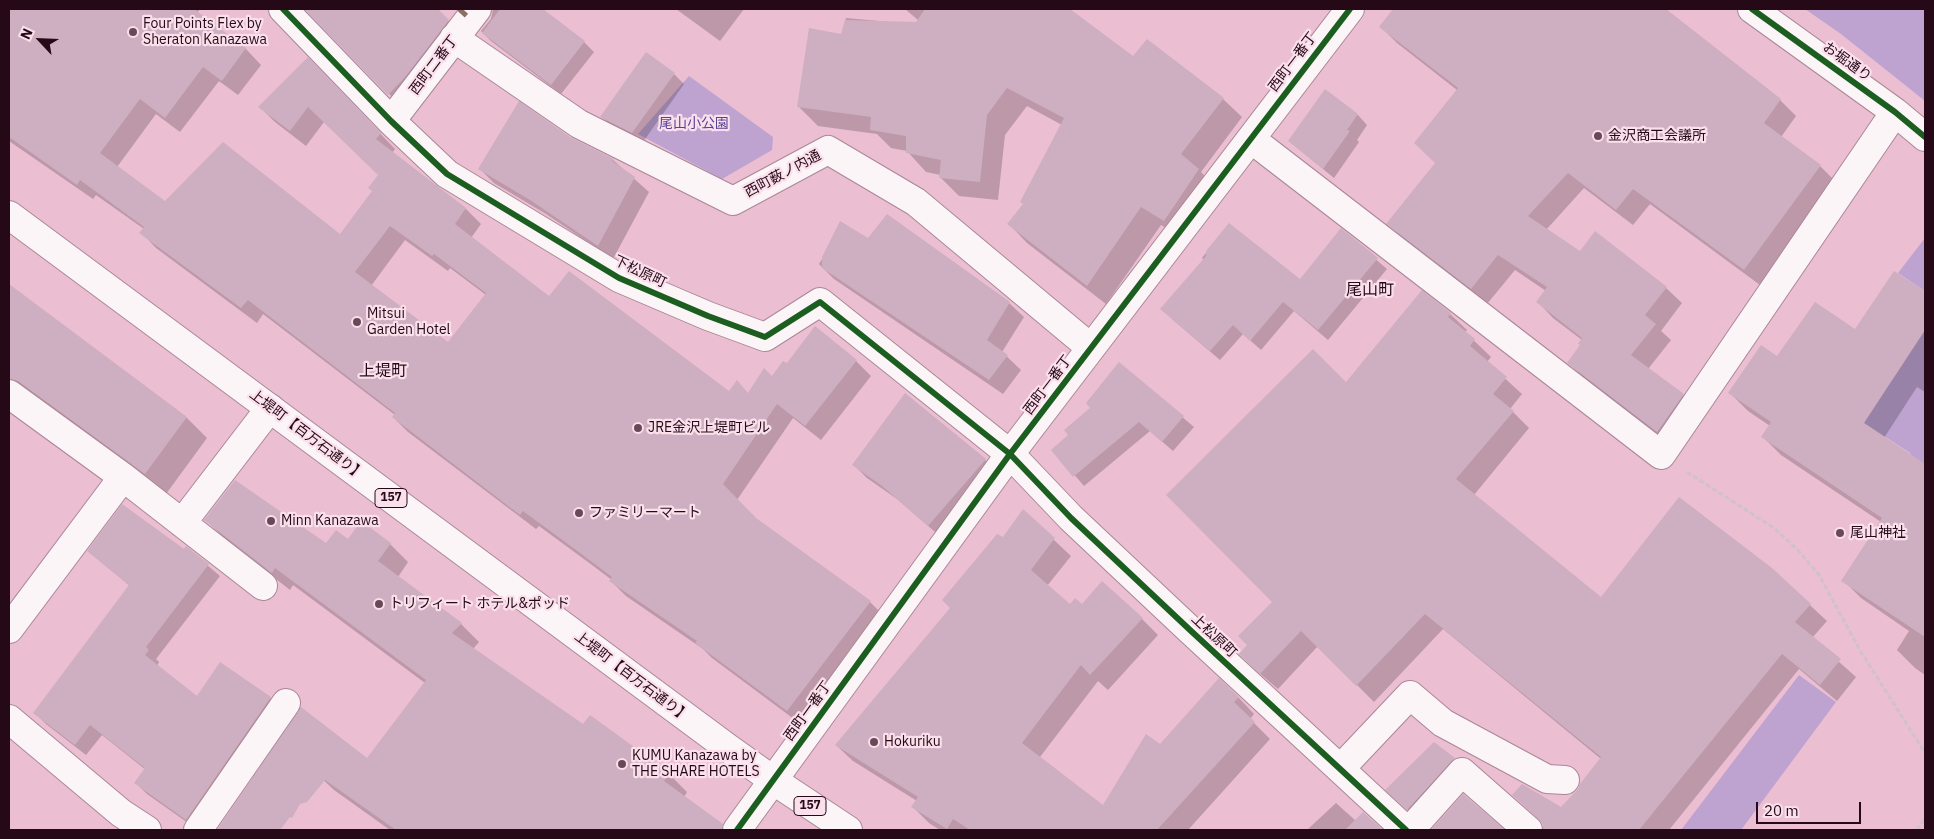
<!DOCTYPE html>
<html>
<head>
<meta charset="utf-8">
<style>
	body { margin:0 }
	#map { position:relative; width:1934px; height:839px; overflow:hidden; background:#ebbed2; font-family:"IBM Plex Sans",sans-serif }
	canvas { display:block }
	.frame { position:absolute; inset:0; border:10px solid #260917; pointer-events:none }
	.north { position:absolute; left:15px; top:15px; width:50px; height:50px; -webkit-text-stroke:4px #fae0eb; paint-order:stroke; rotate:295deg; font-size:14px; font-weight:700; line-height:20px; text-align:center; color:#260917 }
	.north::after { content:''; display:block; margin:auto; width:18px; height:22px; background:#260917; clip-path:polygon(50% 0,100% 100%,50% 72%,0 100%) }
	.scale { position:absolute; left:1756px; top:802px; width:105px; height:22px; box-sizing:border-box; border:2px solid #260917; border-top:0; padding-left:6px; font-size:15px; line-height:18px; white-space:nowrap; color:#260917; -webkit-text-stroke:4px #fae0eb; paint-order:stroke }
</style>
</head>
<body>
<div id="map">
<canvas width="1934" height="839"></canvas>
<div class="frame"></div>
<div class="north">N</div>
<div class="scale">20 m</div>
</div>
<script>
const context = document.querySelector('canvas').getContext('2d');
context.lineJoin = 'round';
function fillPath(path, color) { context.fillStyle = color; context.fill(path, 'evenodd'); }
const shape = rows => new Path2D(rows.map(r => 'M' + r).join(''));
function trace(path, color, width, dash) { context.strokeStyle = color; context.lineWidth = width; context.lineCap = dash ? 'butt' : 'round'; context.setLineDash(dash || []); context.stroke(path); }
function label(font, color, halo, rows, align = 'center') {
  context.font = font + ' "IBM Plex Sans","Noto Sans JP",sans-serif'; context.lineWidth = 4.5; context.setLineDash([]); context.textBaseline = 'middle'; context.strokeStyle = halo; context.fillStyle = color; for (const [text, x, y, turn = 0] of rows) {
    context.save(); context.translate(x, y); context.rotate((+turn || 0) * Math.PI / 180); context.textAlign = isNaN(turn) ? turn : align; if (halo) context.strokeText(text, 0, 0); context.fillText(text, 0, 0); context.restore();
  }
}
const green = shape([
	[1805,9,1925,9,1925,101,1841,34],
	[689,76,773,137,772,150,722,179,638,134],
	[1925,238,1925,291,1898,273],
	[1925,330,1925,478,1921,484,1910,453,1850,414,1892,380],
	[1799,675,1836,702,1741,830,1681,830]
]);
const shadow = shape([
	[16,9,200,9,197,13,246,49,261,65,238,95,219,81,180,132,156,114,117,167,165,202,340,235,373,192,379,175,324,122,306,146,275,122,260,107,323,74,395,149,392,153,466,209,481,224,471,238,549,298,729,392,748,394,787,365,856,361,871,376,821,440,793,418,737,500,756,519,870,602,885,617,802,725,712,658,703,649,626,596,611,581,612,580,592,565,539,526,536,529,408,432,393,417,395,415,263,314,257,323,156,248,141,232,144,229,96,195,93,199,9,141,9,18],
	[405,240,448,271,450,268,486,295,448,344,371,286],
	[306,9,436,9,458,31,399,104],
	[493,9,541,9,584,42,594,52,561,94,491,41,481,31,491,19],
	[676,9,744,9,720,41],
	[905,9,1068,9,1133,58,1223,99,1242,117,1201,172,1217,189,1184,239,1161,225,1106,304,1027,243,1009,224,1024,204,1062,125,1027,106,1005,135,998,200,959,196,940,177,941,175,926,172,907,151,891,148,877,134,818,126,799,107,842,35,846,18,924,25],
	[1395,9,1664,9,1780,100,1796,116,1781,137,1820,166,1836,182,1760,285,1650,204,1633,225,1584,188,1546,230,1580,253,1666,288,1682,303,1661,331,1671,340,1648,369,1683,395,1699,411,1674,447,1584,378,1568,362,1581,345,1582,340,1553,318,1538,302,1546,291,1515,270,1487,304,1404,239,1388,223,1436,163,1457,90,1397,43,1381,27],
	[674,74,684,84,643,142,612,127,602,117],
	[1358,115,1367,125,1357,140,1359,142,1334,178,1289,141],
	[570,138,613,160,649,192,613,259,546,214,494,183,480,169],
	[1229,224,1300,280,1341,230,1387,269,1328,340,1294,311,1261,350,1243,334,1220,360,1172,319,1204,260,1202,258],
	[869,240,1009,303,1024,317,1002,352,1021,370,1003,394,834,279,819,264,829,248],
	[1895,272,1925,293,1925,392,1917,387,1884,438,1925,465,1925,675,1915,668,1897,650,1909,631,1861,598,1843,580,1881,522,1781,455,1763,437,1770,426,1748,411,1730,393,1778,358,1856,331],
	[9,285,187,418,207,438,166,494,9,383],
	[1450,314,1467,330,1465,332,1491,357,1487,362,1522,394,1510,409,1529,428,1474,495,1601,599,1771,569,1827,621,1812,638,1856,677,1837,701,1799,669,1669,830,1544,830,1543,823,1513,795,1561,809,1579,790,1601,759,1443,629,1374,702,1318,646,1278,689,1257,671,1249,645,1274,601,1346,384],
	[1120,364,1194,427,1173,451,1150,431,1084,486,1053,450,1070,435,1092,408],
	[985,460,998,473,942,538,897,499,867,478,854,465],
	[1023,511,1071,556,1047,586,1070,606,1082,606,1142,619,1158,635,1108,690,1098,681,1040,757,1104,807,1161,746,1238,697,1254,714,1250,719,1270,739,1188,830,940,830,929,823,913,807,917,801,853,761,836,745,952,609],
	[206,520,326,545,348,541,362,522,390,544,408,562,398,577,461,624,479,642,473,649,583,726,590,717,669,774,687,792,684,797,713,819,725,830,390,830,334,790,316,773,265,830,218,830,301,709,367,760,425,683,293,585,290,590,224,538],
	[187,548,220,576,156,659,159,662,157,666,197,698,220,664,270,698,281,709,198,830,147,794,136,783,146,770,102,735,86,755,46,724,35,713,130,586,88,551,185,551],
	[1434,743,1464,769,1418,819,1397,800],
	[1463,796,1503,830,1432,830],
	[1336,803,1356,821,1363,813,1381,830,1307,830]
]);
const building = shape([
	[9,9,194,9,246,48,222,81,203,67,165,118,140,99,100,153,165,201,223,142,340,234,372,191,368,188,378,175,308,107,290,131,258,107,308,57,381,133,376,139,466,208,455,224,549,296,569,271,729,391,737,380,748,393,764,368,772,376,783,361,787,363,815,326,857,360,805,426,777,404,723,484,756,518,871,601,787,711,695,643,697,641,609,581,612,577,576,550,523,511,520,515,392,417,395,413,248,300,241,308,139,233,144,227,80,180,77,185,9,137],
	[390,226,432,256,434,254,486,293,448,342,355,272],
	[304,9,438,9,449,20,406,76,388,95],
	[500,9,543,9,585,41,551,85,482,33],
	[925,9,1070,9,1133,56,1147,39,1224,98,1181,154,1199,169,1164,221,1141,207,1087,286,1007,224,1023,204,1020,202,1064,118,1007,88,987,115,980,182,939,178,941,160,906,153,906,136,870,130,871,117,797,107,809,28,841,34,845,20,916,22],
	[1393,9,1666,9,1781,99,1764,123,1821,165,1744,270,1633,189,1616,210,1568,173,1528,216,1580,251,1595,231,1667,287,1645,315,1656,324,1631,355,1684,394,1657,432,1567,363,1580,345,1578,344,1582,338,1536,302,1547,287,1498,255,1471,289,1386,224,1435,163,1414,143,1458,88,1379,27],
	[646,52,675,73,632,133,600,117],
	[1325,89,1358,114,1347,130,1350,131,1323,169,1288,141],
	[519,101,570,137,614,159,612,161,635,177,598,246,530,200,478,169],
	[887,214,1010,302,987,340,1008,355,989,380,822,268,822,257,840,221,868,238],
	[1229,223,1300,279,1341,228,1378,258,1318,330,1283,302,1250,341,1233,325,1210,351,1160,309,1206,256,1206,251],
	[1894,271,1925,291,1925,330,1864,423,1925,464,1925,637,1841,581,1882,518,1761,437,1771,422,1728,393,1761,345,1777,356,1815,302,1855,329],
	[9,284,187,417,145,474,18,381,9,379],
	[1422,290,1451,313,1448,317,1475,339,1470,346,1507,377,1493,394,1514,411,1456,479,1601,597,1679,497,1772,568,1811,604,1795,622,1841,659,1820,685,1782,654,1639,830,1543,830,1543,825,1538,818,1512,795,1522,784,1561,807,1578,789,1580,784,1601,757,1425,614,1356,686,1301,631,1260,674,1239,654,1247,645,1238,636,1272,602,1166,495,1313,349,1346,382],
	[1119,362,1184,416,1162,442,1139,422,1073,477,1051,450,1068,435,1064,430,1090,408,1086,403],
	[905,393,986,459,928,526,882,486,852,465],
	[235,480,326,543,336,530,348,539,361,521,391,543,378,561,462,623,452,633,583,724,590,715,670,773,664,781,723,824,722,830,396,830,325,780,307,802,300,804,292,818,290,817,280,830,217,830,301,707,367,758,426,680,275,568,272,573,204,520],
	[122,504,184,549,186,546,209,564,146,647,149,650,145,655,197,696,220,662,271,697,186,820,134,783,145,768,90,725,75,745,33,713,129,585,87,551],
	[1023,509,1055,538,1031,570,1070,604,1075,598,1082,604,1102,581,1143,618,1090,675,1081,665,1022,743,1103,805,1146,734,1160,744,1219,678,1239,697,1234,702,1255,722,1157,830,970,830,953,819,947,829,911,807,918,797,835,745,950,608,942,600,997,534,1003,537],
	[1434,742,1455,758,1407,810,1385,790],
	[1463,794,1505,830,1431,830],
	[1363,812,1383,830,1345,830]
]);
const path = shape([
	[1687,472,1774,528,1797,549,1819,575,1861,652,1925,753],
	[1917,830,1925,818]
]);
const minor = shape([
	[283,9,391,121,447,174,619,278,708,316,765,337,820,302,1010,454,1071,518,1190,630,1406,830],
	[1752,9,1895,112,1925,137],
	[454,38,579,124,733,201,828,150,916,202,1091,348],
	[391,121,477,9],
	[1251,139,1661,455,1895,112],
	[9,394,123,477,9,629],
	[123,477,263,586],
	[182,523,270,408],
	[9,719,121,813,147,830],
	[1341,768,1410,695,1443,723,1547,779,1565,780],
	[198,830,286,703],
	[737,830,1010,454,1350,9],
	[1410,830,1462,772,1528,830]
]);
const highway = shape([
	[9,215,728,748,774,781,848,830]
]);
const quiet = shape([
	[459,9,469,18]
]);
const cycleway = shape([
	[283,9,391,121,447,174,619,278,708,316,765,337,820,302,1010,454,1071,518,1190,630,1406,830],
	[1752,9,1895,112,1925,137],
	[737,830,1010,454,1350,9]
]);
const markers = [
	[133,32,5,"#6b4858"],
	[1598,136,5,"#6b4858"],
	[357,322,5,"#6b4858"],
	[638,428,5,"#6b4858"],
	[579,513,5,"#6b4858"],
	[271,521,5,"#6b4858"],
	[1840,533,5,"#6b4858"],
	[379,604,5,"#6b4858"],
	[874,742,5,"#6b4858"],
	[622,764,5,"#6b4858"]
];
const shields = [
	[391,498,32],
	[810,806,32]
];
const shieldNames = [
	["157",391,498],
	["157",810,806]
];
const poiNames = [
	["Four Points Flex by",143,24],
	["Sheraton Kanazawa",143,40],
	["金沢商工会議所",1608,136],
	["Mitsui",367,314],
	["Garden Hotel",367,330],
	["JRE金沢上堤町ビル",648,428],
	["ファミリーマート",589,513],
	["Minn Kanazawa",281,521],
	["尾山神社",1850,533],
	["トリフィート ホテル&ポッド",389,604],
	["Hokuriku",884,742],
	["KUMU Kanazawa by",632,756],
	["THE SHARE HOTELS",632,772]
];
const streetNames = [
	["西町一番丁",1293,62,-53],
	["お堀通り",1847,62,36],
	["西町二番丁",434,65,-53],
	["西町薮ノ内通",783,174,-28],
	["下松原町",640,272,25],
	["西町一番丁",1048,385,-53],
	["上堤町【百万石通り】",307,435,37],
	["上松原町",1214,636,43],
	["上堤町【百万石通り】",632,677,37],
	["西町一番丁",808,711,-54]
];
const parkNames = [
	["尾山小公園",694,124]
];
const quarterNames = [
	["尾山町",1370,290],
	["上堤町",383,371]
];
fillPath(green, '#bea3d1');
fillPath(shadow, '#0003');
fillPath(building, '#ceaec1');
trace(minor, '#aa8797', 30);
trace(highway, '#aa8797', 30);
trace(path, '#d0c2c9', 3, [5, 2.5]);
trace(minor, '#fcf5f8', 28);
trace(highway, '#fcf5f8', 28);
trace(quiet, '#8d6e63', 5, [10, 5]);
trace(cycleway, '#1b5e20', 6);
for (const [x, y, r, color] of markers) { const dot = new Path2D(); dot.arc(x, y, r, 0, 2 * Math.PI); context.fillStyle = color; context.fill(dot); trace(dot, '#fae0eb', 2); }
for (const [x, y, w] of shields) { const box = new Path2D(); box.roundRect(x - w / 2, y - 9.5, w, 19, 4); context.fillStyle = '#fae0eb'; context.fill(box); trace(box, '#260917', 1); }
label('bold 12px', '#260917', null, shieldNames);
label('14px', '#260917', '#fae0eb', poiNames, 'left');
label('14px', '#260917', '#fae0eb', streetNames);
label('14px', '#584397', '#fae0eb', parkNames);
label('16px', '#260917', '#fae0eb', quarterNames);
</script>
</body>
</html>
